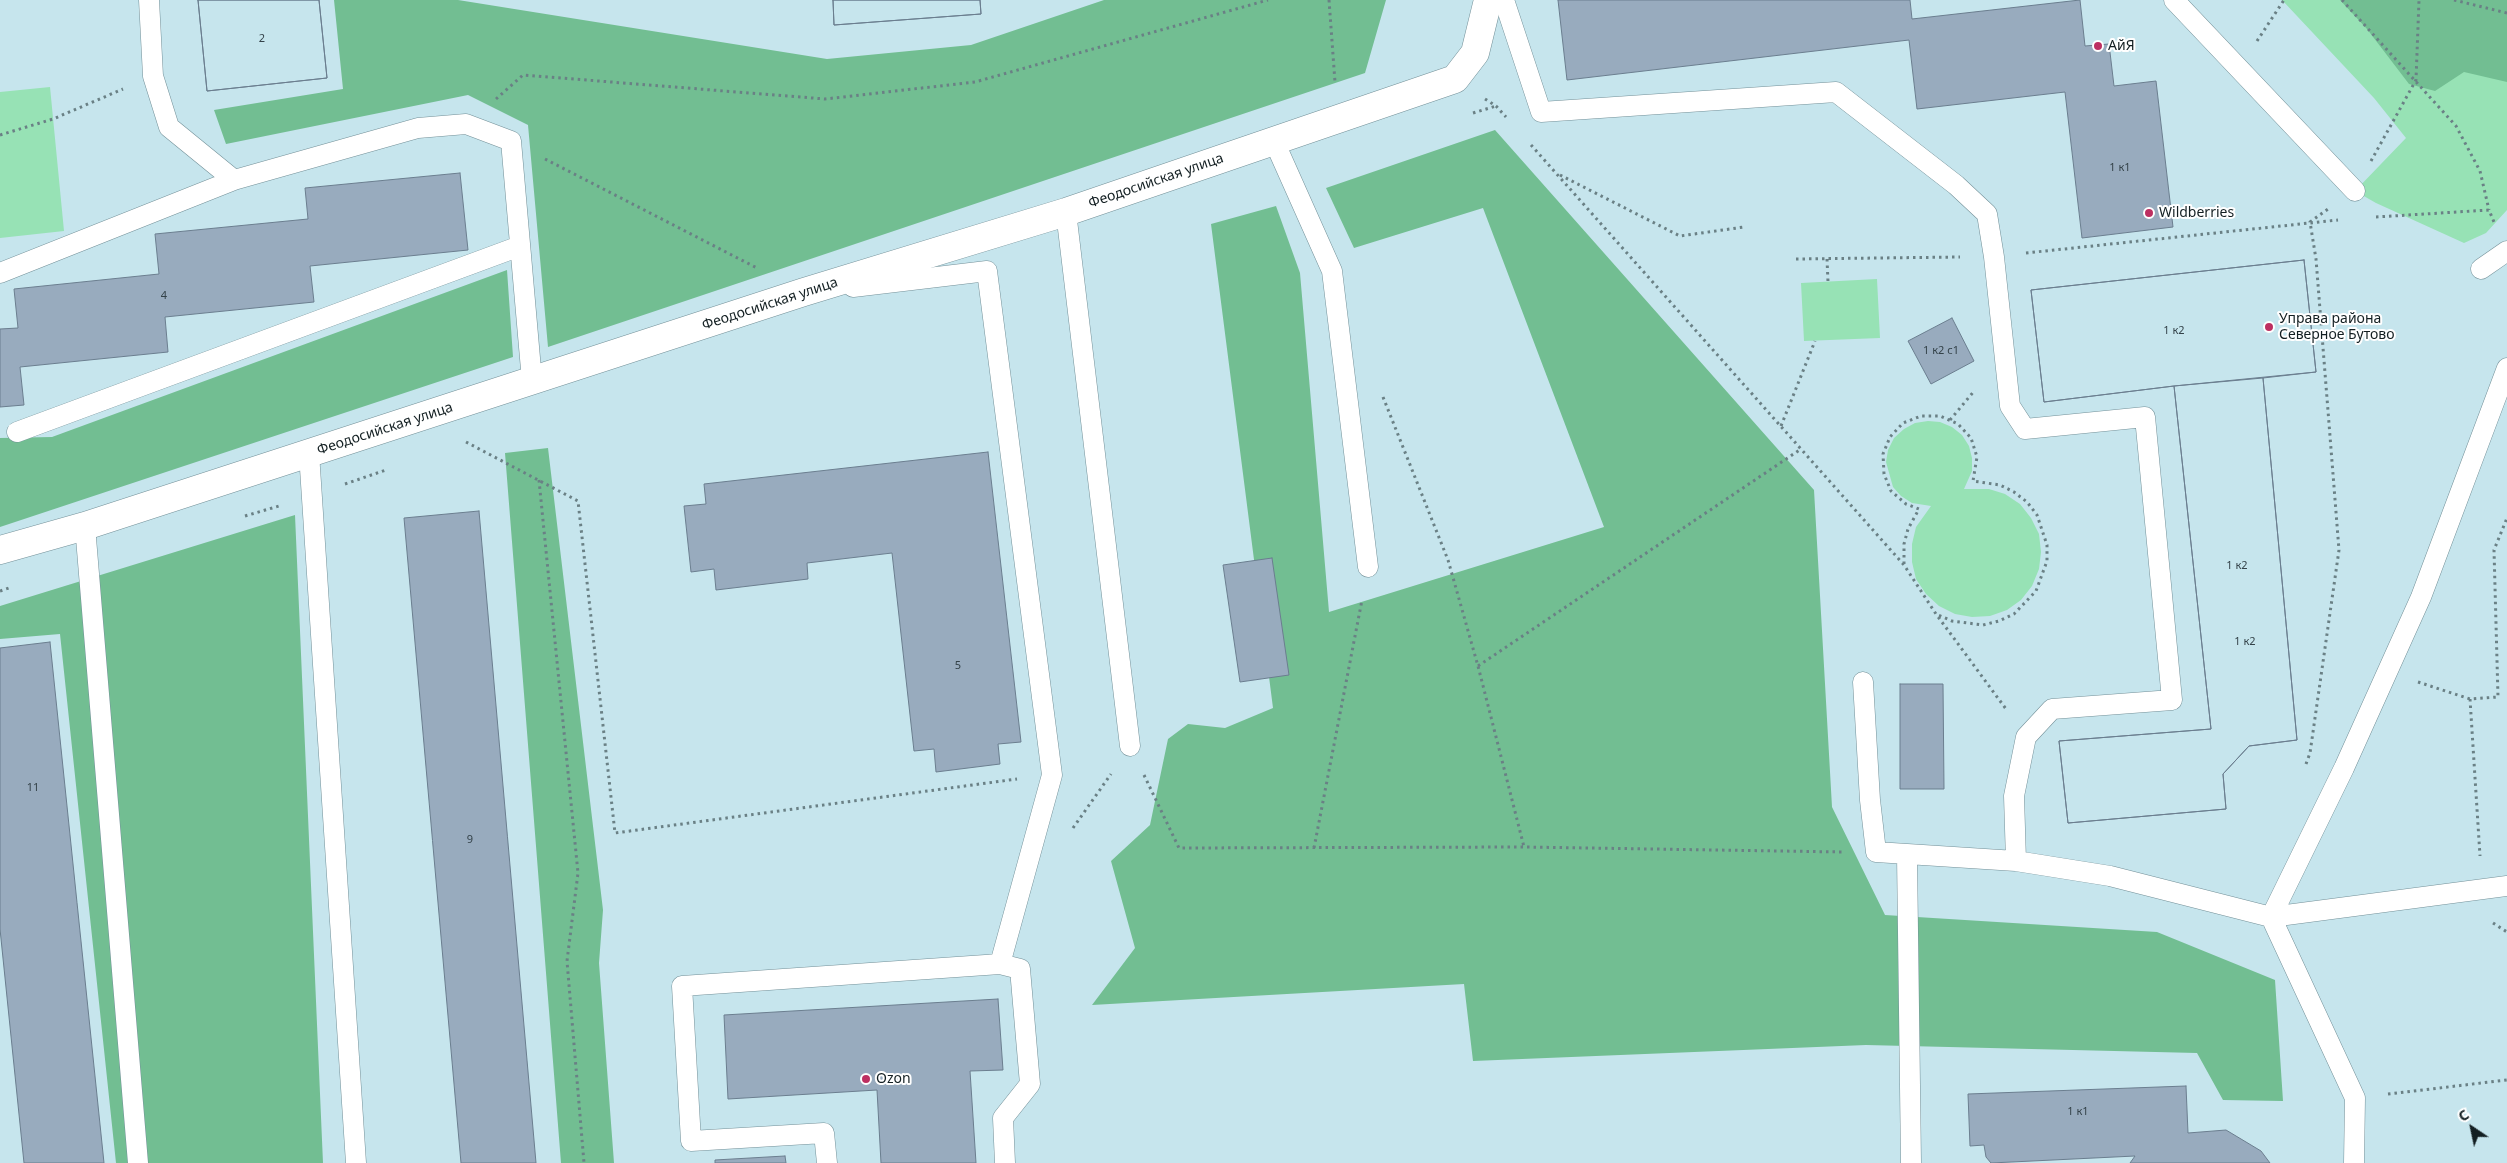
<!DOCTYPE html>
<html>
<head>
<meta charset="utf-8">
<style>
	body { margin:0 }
	#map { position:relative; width:2507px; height:1163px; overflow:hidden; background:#c6e5ed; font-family:"Noto Sans",sans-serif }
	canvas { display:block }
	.north { position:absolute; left:2447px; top:1103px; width:50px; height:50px; -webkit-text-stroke:4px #fff; paint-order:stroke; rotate:326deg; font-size:14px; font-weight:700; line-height:20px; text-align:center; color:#131f22 }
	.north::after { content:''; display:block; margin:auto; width:18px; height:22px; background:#131f22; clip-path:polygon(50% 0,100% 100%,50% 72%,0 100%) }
</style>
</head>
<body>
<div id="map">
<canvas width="2507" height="1163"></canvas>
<div class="north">С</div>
</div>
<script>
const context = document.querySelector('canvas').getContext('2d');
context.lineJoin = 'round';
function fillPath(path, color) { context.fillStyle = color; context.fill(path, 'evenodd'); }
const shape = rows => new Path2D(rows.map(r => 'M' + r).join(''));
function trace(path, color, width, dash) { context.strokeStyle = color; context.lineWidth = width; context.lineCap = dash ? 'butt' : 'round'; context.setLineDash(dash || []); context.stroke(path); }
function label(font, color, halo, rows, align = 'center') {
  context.font = font + ' "Noto Sans",sans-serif'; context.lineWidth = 4; context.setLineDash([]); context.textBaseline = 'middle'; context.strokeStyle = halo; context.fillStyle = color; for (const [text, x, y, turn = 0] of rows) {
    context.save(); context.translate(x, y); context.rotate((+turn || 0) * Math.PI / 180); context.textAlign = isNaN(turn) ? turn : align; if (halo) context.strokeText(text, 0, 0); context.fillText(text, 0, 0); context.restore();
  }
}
const green = shape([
	[2282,0,2507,0,2507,210,2486,233,2464,243,2376,203,2355,191,2406,138,2374,98],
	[50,87,64,231,0,238,0,92],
	[1877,279,1880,338,1804,341,1801,283],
	[1928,421,1940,422,1952,427,1962,435,1969,446,1972,458,1972,471,1964,489,1989,489,2005,494,2020,504,2031,518,2039,534,2041,552,2039,569,2032,586,2021,600,2007,610,1990,616,1972,617,1955,614,1939,606,1926,594,1916,579,1912,562,1912,544,1916,527,1931,506,1912,503,1901,496,1893,487,1886,462,1888,450,1894,438,1904,429,1915,423]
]);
const forest = shape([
	[334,0,458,0,827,59,971,45,1104,0,1386,0,1365,73,548,347,528,125,468,95,226,144,214,110,343,89],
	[2340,0,2507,0,2507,82,2464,72,2435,91,2409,84,2367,29],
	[1495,130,1814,490,1832,807,1885,915,2157,932,2275,980,2283,1101,2223,1100,2197,1053,1866,1045,1473,1061,1464,984,1092,1005,1135,948,1111,861,1150,825,1168,739,1188,724,1225,728,1273,708,1211,224,1276,206,1300,273,1329,612,1604,527,1483,208,1354,248,1326,188],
	[507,270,513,357,0,527,0,438,52,437],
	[548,448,603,910,599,963,614,1163,561,1163,505,453],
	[295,515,323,1163,116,1163,60,634,0,639,0,606]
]);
const building = shape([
	[198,0,319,0,327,78,207,91,198,0],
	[198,0,319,0,327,78,207,91,198,0],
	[833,0,980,0,981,14,834,25,833,0],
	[833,0,980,0,981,14,834,25,833,0],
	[1558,0,1910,0,1912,19,2080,0,2085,46,2109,44,2114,86,2156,81,2173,227,2082,238,2065,92,1917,109,1909,40,1567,80,1558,0],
	[460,173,468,250,310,266,314,302,165,317,168,352,20,367,24,405,0,407,0,329,18,328,14,289,159,274,155,234,308,219,305,188,460,173],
	[2304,260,2316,372,2174,386,2044,402,2031,290,2304,260],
	[2304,260,2316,372,2263,378,2297,740,2249,746,2223,774,2226,809,2068,823,2059,741,2211,729,2174,386,2044,402,2031,290,2304,260],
	[1952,318,1974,361,1931,384,1908,341,1952,318],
	[2263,378,2297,740,2249,746,2223,774,2226,809,2068,823,2059,741,2211,729,2174,386,2263,378],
	[988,452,1021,742,998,744,1000,764,936,772,934,749,914,751,892,553,807,563,808,579,716,590,714,569,691,572,684,506,706,504,704,484,988,452],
	[479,511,536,1163,461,1163,404,518,479,511],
	[1272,558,1289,675,1240,682,1223,565,1272,558],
	[50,642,104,1163,24,1163,0,929,0,648,50,642],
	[1900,684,1943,684,1944,789,1900,789,1900,684],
	[998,999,1003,1070,970,1071,976,1163,881,1163,877,1090,728,1099,724,1015,998,999],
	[2186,1086,2188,1133,2226,1130,2261,1151,2270,1163,2130,1163,2135,1156,1991,1163,1986,1157,1984,1145,1970,1146,1968,1094,2186,1086],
	[785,1156,786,1163,715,1163,715,1160,785,1156]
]);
const path = shape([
	[1329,0,1335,82],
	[2342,0,2456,126,2480,171,2489,210],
	[2454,0,2507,13],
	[2257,41,2284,0],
	[496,99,523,75,825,99,975,82,1268,0],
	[1485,99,1496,106,1506,117],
	[1473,113,1496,106],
	[0,135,53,119,123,89],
	[1531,145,1904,565,1936,614,2006,709],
	[545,159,757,268],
	[2371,161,2416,80,2419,0],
	[1560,175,1680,236,1744,227],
	[2376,217,2489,210,2494,222],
	[2026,253,2338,220],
	[1796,259,1960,257],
	[1827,259,1828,282],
	[1383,397,1448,560,1478,666,1524,847],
	[1950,420,1975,390],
	[1781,426,1815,341],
	[466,442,578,501,615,833,1017,779],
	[539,480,578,873,567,961,584,1163],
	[345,484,386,470],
	[245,516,279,506],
	[1904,564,1904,544,1908,529,1919,509,1906,504,1891,491,1884,474,1883,454,1890,437,1903,423,1921,416,1940,416,1958,424,1971,438,1977,457,1973,481,2000,485,2014,492,2027,502,2037,515,2047,545,2047,561,2036,591,2014,614,1999,621,1983,625,1952,621,1938,615],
	[0,591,9,588],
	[1478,666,1801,449],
	[2418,682,2470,699,2498,697,2494,550,2507,518],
	[2470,699,2480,856],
	[2306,764,2310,753,2339,550,2316,259,2310,222,2328,209],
	[1144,775,1179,848,1524,847,1843,852],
	[1073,828,1111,774],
	[1314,848,1362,600],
	[2493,923,2507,932],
	[2388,1094,2507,1080]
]);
const service = shape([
	[149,0,153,76,169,127,234,180,418,128,466,124,511,141,532,381],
	[1504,0,1541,112,1836,92,1956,185,1987,214,1994,257,2010,406,2025,429,2145,417,2172,700,2052,709,2026,737,2014,796,2016,861,2110,876,2271,917,2344,768,2421,597,2507,368],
	[2174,0,2355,191],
	[1274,141,1332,271,1368,567],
	[1066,212,1130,746],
	[2481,269,2507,251],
	[0,273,234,180],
	[853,287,987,271,1052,775,1000,964],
	[17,432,520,246],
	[309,453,356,1163],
	[85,526,138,1163],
	[1863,682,1870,800,1876,852,2016,861],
	[1907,855,1911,1163],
	[827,1163,824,1133,691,1141,682,986,1000,964,1020,969,1030,1084,1003,1118,1005,1163],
	[2354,1163,2355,1098,2271,917,2507,886]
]);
const minor = shape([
	[0,550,85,526,804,292,1066,212,1455,79,1475,53,1488,0]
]);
const markers = [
	[2098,46,5,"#bd2f61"],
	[2149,213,5,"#bd2f61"],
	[2269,327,5,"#bd2f61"],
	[866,1079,5,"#bd2f61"]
];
const numberNames = [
	["2",262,39],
	["1 к1",2120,168],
	["4",164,296],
	["1 к2",2174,331],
	["1 к2 с1",1941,351],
	["1 к2",2237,566],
	["1 к2",2245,642],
	["5",958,666],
	["11",33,788],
	["9",470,840],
	["1 к1",2078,1112]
];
const poiNames = [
	["АйЯ",2108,46],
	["Wildberries",2159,213],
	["Управа района",2279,319],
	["Северное Бутово",2279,335],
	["Ozon",876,1079]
];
const streetNames = [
	["Феодосийская улица",1156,181,-19],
	["Феодосийская улица",770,304,-18],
	["Феодосийская улица",385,429,-18]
];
fillPath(green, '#97e2b5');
fillPath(forest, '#72be92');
fillPath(building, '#98abbe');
trace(building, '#6b7e8f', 1);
trace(service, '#739098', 21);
trace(minor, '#739098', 29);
trace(path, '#6a8085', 3, [2.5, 4]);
trace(service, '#fff', 20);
trace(minor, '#fff', 28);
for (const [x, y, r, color] of markers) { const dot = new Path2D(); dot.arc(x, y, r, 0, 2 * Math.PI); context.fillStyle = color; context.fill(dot); trace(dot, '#fff', 2); }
label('11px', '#344249', null, numberNames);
label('14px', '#131f22', '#fff', poiNames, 'left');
label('14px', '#131f22', '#fff', streetNames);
</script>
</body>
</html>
